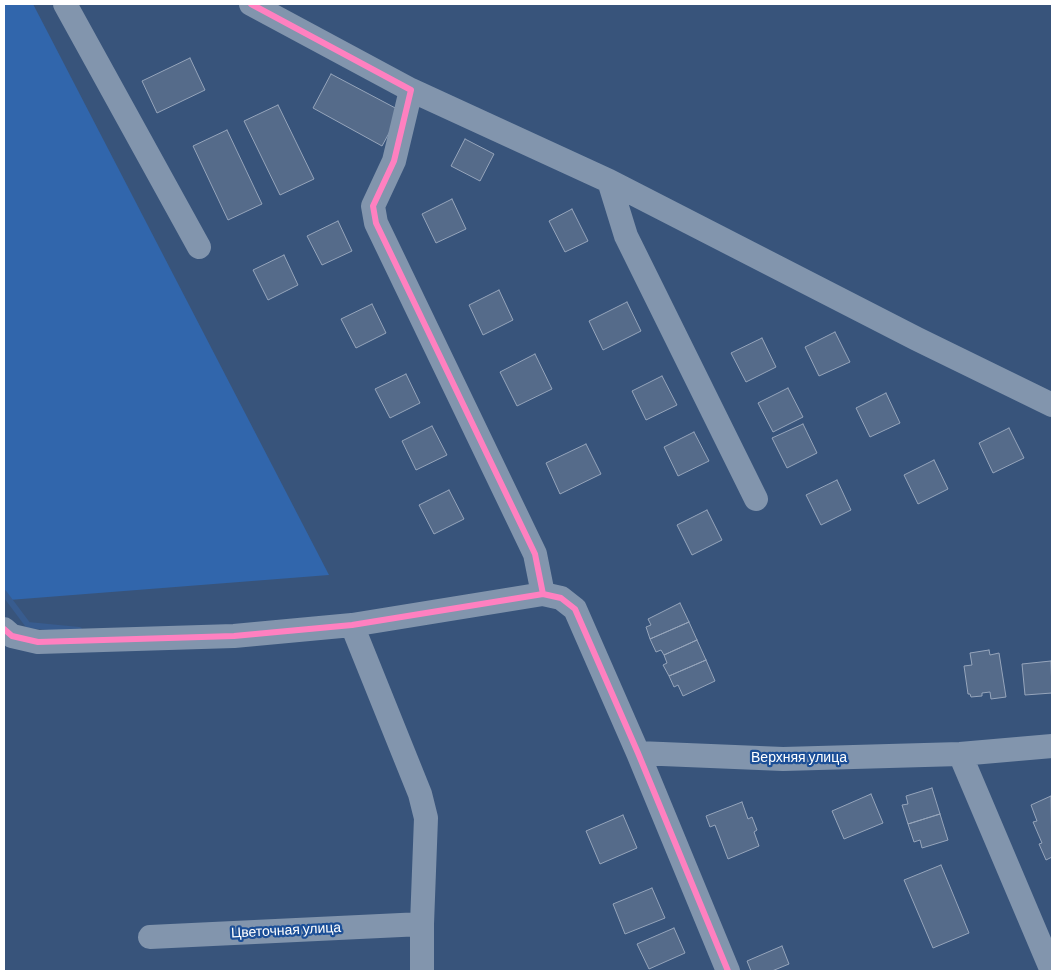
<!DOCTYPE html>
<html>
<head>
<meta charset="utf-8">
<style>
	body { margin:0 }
	#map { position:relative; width:1056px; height:975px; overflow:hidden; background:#38547b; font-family:Barlow,sans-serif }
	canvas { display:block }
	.frame { position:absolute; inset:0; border:5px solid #fff; pointer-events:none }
</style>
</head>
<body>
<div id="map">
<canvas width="1056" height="975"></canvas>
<div class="frame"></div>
</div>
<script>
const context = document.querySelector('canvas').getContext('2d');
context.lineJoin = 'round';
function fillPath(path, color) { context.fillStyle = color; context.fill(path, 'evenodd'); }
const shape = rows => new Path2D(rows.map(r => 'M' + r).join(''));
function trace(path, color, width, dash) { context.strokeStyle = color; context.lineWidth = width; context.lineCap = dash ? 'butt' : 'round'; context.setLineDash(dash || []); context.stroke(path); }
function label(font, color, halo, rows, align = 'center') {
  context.font = font + ' Barlow,sans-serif'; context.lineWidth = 4.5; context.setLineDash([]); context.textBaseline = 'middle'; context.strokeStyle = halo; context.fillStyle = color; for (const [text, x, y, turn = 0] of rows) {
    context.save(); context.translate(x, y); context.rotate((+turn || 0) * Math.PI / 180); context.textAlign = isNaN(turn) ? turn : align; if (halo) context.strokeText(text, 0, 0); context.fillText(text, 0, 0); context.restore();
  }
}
const green = shape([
	[4,4,33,4,329,575,9,600,4,591]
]);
const stream = shape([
	[4,593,28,625,79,630]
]);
const building = shape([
	[190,58,205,90,157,113,142,81,190,58],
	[331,74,401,111,382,146,313,108,331,74],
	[278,105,314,179,280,195,244,121,278,105],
	[227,130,262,204,228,220,193,146,227,130],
	[465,139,494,154,480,181,451,166,465,139],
	[452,199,466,229,436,243,422,214,452,199],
	[572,209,588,241,565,252,549,221,572,209],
	[338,221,352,251,322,265,307,236,338,221],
	[284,255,298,285,268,300,253,270,284,255],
	[499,290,513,320,483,335,469,305,499,290],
	[627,302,641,331,603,350,589,321,627,302],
	[372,304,386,333,356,348,341,319,372,304],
	[835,332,850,362,819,376,805,347,835,332],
	[762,338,776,367,746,382,731,353,762,338],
	[535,354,552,389,517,406,500,372,535,354],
	[406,374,420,403,390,418,375,389,406,374],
	[662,376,677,405,646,420,632,391,662,376],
	[788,388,803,417,773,432,758,403,788,388],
	[886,393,900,423,870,437,856,408,886,393],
	[803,424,817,453,787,468,772,438,803,424],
	[432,426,447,455,416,470,402,441,432,426],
	[1009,428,1024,458,993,473,979,443,1009,428],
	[694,432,709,461,678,476,664,447,694,432],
	[586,444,601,474,560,494,546,463,586,444],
	[934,460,948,489,918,504,904,475,934,460],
	[837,480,851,510,821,525,806,495,837,480],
	[449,490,464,519,434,534,419,505,449,490],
	[707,510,722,540,692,555,677,525,707,510],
	[680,603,689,622,650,639,646,627,651,625,648,619,680,603],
	[689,622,697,640,664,655,661,650,656,652,650,639,689,622],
	[697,640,706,660,669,676,663,665,667,663,664,655,697,640],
	[989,650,990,655,999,653,1006,697,991,699,990,692,982,693,982,696,971,697,970,694,968,694,964,666,972,665,970,653,989,650],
	[706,660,715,681,683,696,678,685,674,687,669,676,706,660],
	[1051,661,1052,693,1025,695,1022,664,1051,661],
	[932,788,940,814,908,824,902,805,908,804,906,796,932,788],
	[871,794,883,823,844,839,832,811,871,794],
	[1051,796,1052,857,1046,860,1039,844,1042,843,1033,822,1037,821,1031,805,1051,796],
	[742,802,748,819,752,817,757,830,754,832,759,846,728,859,715,825,710,827,706,816,742,802],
	[940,814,948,840,922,848,920,840,914,842,908,824,940,814],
	[623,815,637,848,600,864,586,831,623,815],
	[941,865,969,933,933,948,904,880,941,865],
	[652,888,665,918,625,934,613,904,652,888],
	[674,928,685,953,649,969,637,944,674,928],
	[782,946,789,964,772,971,751,971,747,961,782,946]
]);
const minor = shape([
	[65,4,199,247],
	[251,4,411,90,609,181,917,339,1052,405],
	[411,90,394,161,373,206,376,223,535,554,543,594],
	[609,181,626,236,756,499],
	[352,625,420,794,426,818,422,924,422,971],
	[4,629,12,636,38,642,234,636,352,625,543,594,561,598,575,609,638,753,728,971],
	[638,753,783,759,960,754,1052,746],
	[960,754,1052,971],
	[150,937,422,924]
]);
const cycleway = shape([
	[251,4,411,90,394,161,373,206,376,223,535,554,543,594],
	[4,629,12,636,38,642,234,636,352,625,543,594,561,598,575,609,638,753,728,971]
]);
const streetNames = [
	["Верхняя улица",799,757],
	["Цветочная улица",286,930,-3]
];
fillPath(green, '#3166ac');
trace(stream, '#385c8f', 6);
fillPath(building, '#556b8a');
trace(building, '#96a5bb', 1);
trace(minor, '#8295ad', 24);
trace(cycleway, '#ff80c0', 6);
label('14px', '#fff', '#1c4f97', streetNames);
</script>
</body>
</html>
